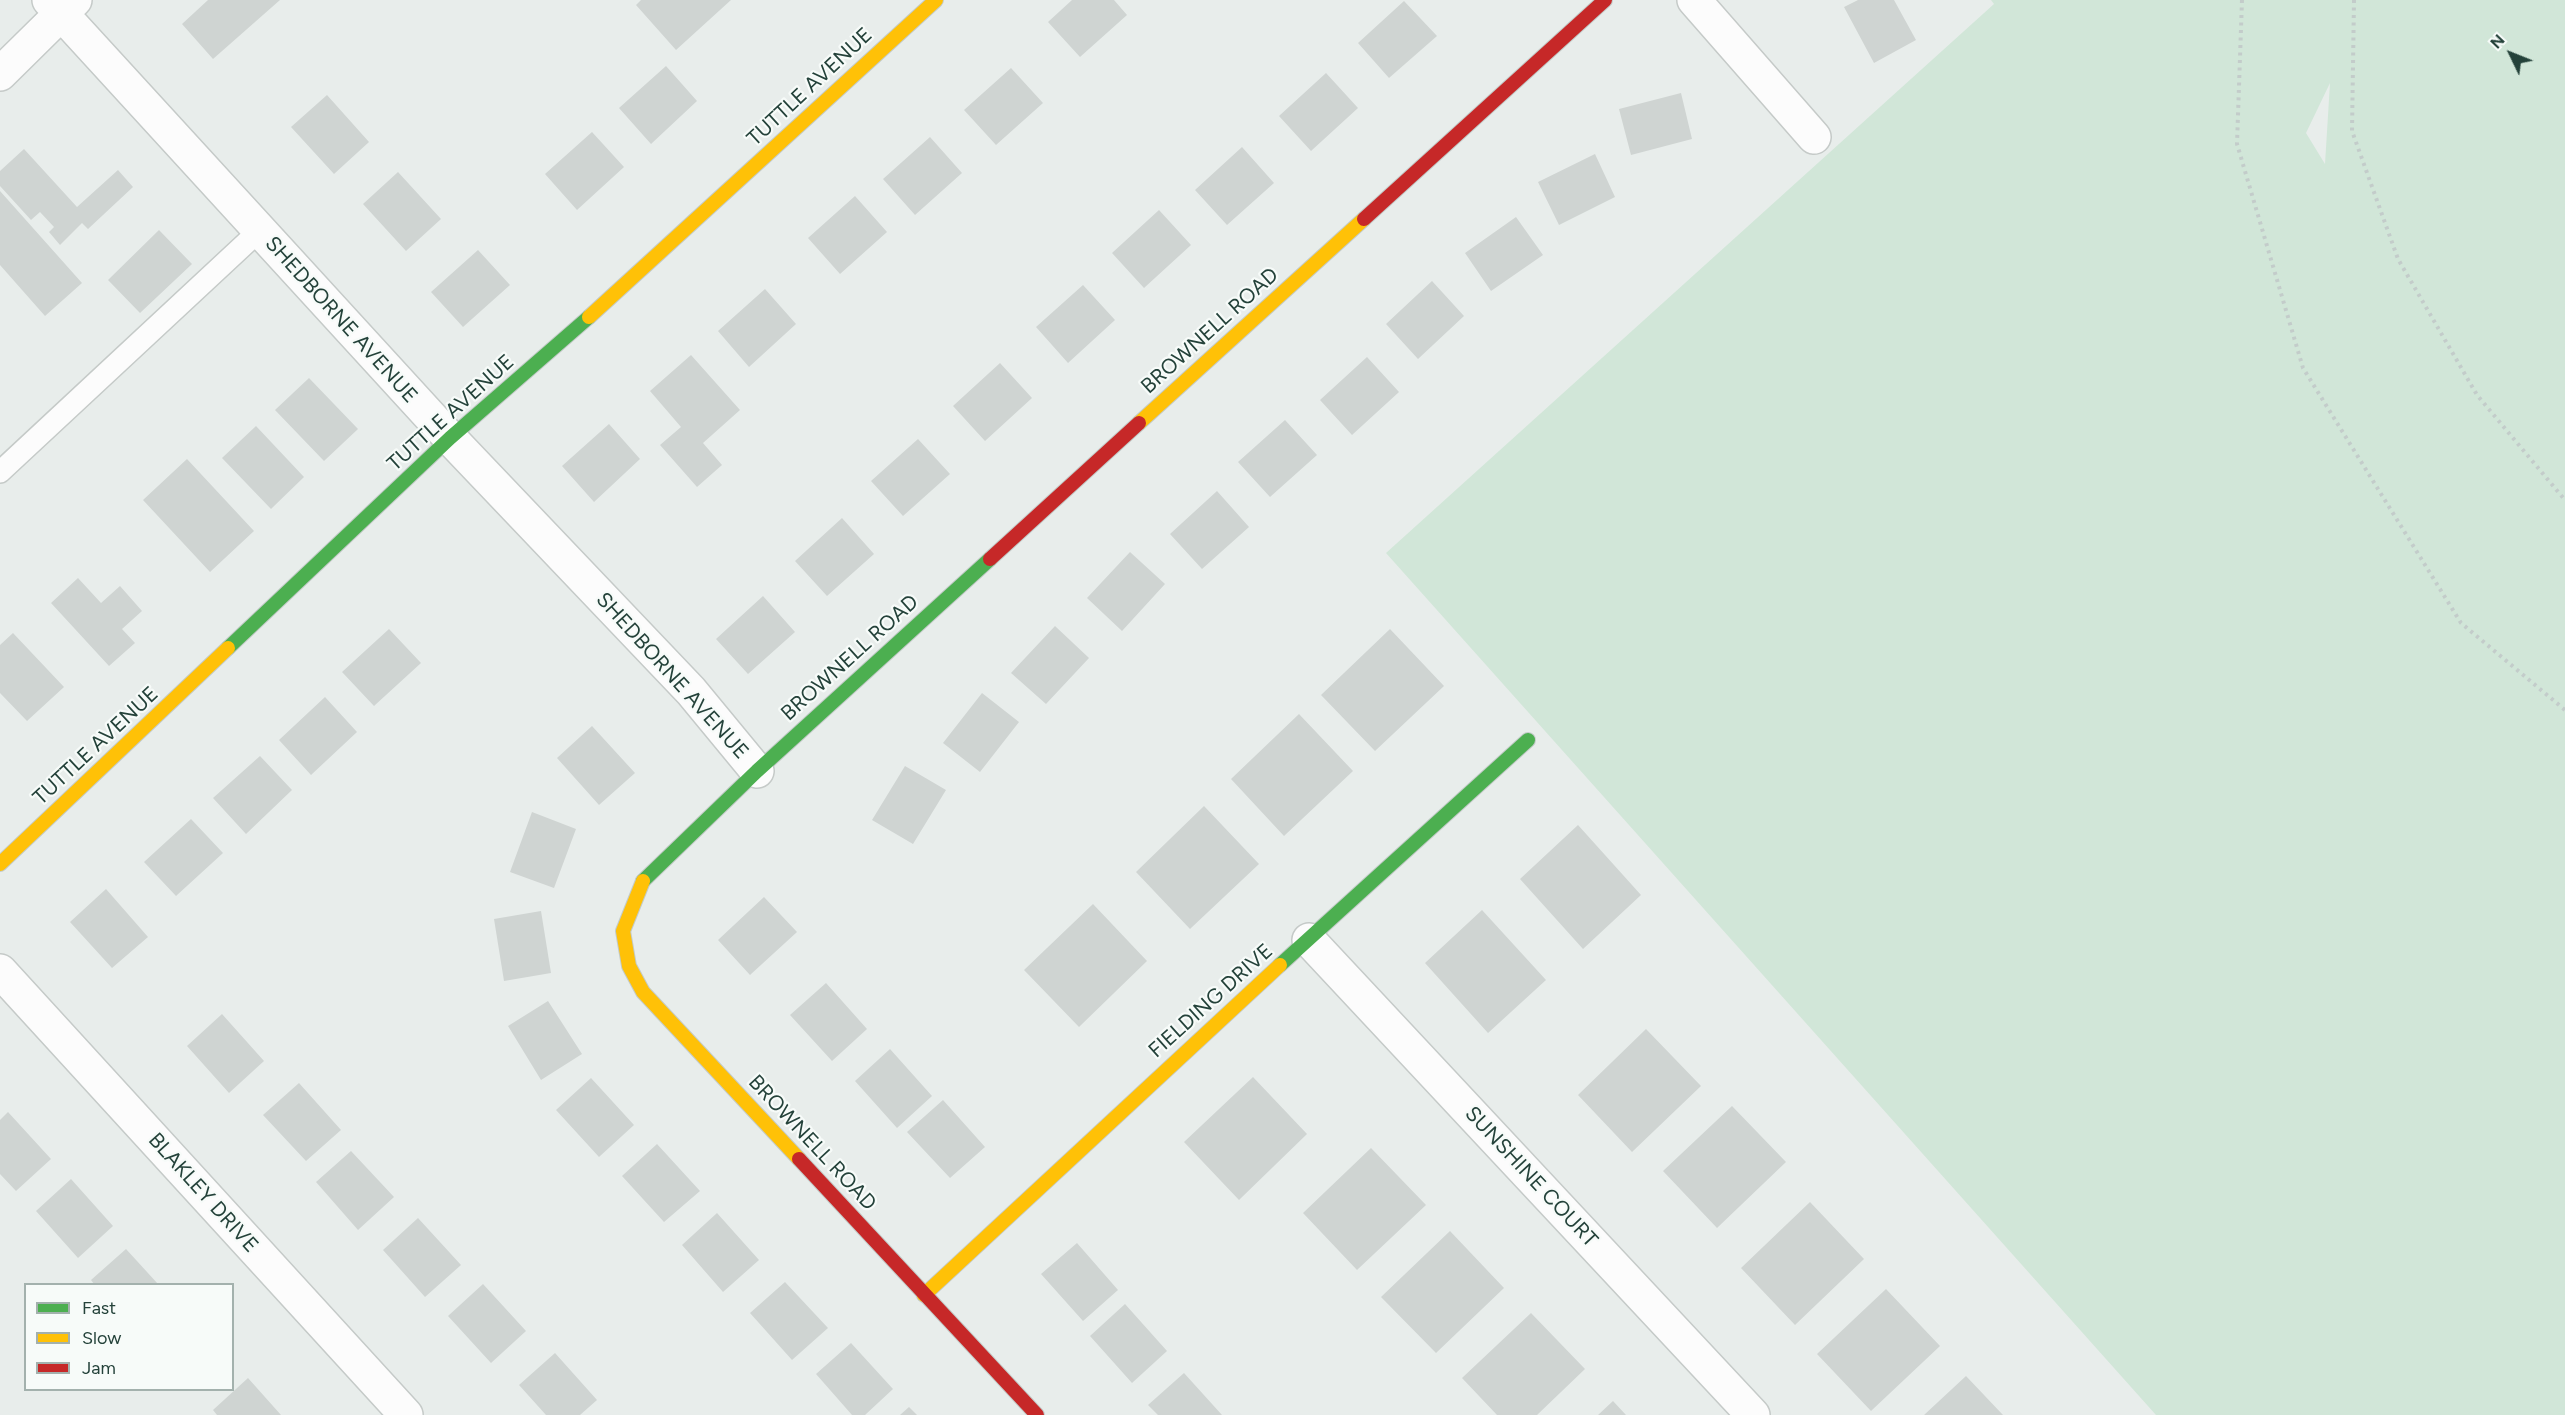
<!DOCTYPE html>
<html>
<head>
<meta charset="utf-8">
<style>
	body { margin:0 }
	#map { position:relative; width:2565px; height:1415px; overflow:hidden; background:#e8edeb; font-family:Figtree,sans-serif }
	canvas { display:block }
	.legend { position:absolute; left:24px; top:1283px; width:210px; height:108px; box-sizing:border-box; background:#f7fbf9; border:2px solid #a3b1ad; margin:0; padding:8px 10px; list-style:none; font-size:18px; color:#24423a }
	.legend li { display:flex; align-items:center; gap:12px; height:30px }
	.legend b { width:30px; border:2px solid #a3b1ad }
	.north { position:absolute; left:2481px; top:24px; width:60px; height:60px; -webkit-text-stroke:4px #f7fbf9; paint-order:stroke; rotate:313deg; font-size:16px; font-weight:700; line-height:24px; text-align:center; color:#24423a }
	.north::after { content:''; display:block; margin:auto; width:21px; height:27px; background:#24423a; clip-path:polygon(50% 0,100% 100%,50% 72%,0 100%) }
</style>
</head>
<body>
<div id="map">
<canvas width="2565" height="1415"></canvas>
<ul class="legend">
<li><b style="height:8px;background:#4caf50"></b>Fast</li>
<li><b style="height:8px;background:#ffc107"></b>Slow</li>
<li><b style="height:8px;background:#c62828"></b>Jam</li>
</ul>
<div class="north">N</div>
</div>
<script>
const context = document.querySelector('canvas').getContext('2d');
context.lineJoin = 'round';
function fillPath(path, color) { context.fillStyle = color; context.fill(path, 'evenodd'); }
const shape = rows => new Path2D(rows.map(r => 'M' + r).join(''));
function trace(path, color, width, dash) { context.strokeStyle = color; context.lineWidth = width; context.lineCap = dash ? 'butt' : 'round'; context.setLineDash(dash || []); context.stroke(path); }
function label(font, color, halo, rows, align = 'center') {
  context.font = font + ' Figtree,sans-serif'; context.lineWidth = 4.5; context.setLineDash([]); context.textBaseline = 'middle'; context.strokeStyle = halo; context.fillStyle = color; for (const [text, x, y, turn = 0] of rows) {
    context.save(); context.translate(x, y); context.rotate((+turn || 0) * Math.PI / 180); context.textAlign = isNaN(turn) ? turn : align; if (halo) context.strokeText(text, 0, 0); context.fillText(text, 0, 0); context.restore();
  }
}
const green = shape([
	[1991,0,2565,0,2565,1415,2156,1415,1386,553,1994,4],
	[2330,83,2325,164,2306,133]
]);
const building = shape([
	[208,0,280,0,213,59,182,24],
	[641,0,731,0,676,50,636,5],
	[1072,0,1114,0,1127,15,1080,57,1048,22],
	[1858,0,1894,0,1916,40,1874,63,1844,7],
	[1404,1,1437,36,1389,78,1358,43],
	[666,66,697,101,651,144,619,108],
	[1011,68,1043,103,996,145,964,110],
	[1326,73,1358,108,1311,151,1279,116],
	[1681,93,1692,139,1631,155,1619,109],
	[327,95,369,142,334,174,291,127],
	[592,132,624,167,577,210,545,174],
	[930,137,962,173,915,215,883,179],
	[1242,147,1274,183,1227,225,1195,190],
	[24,149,77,207,118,170,133,187,88,229,82,223,60,245,49,232,54,227,40,212,31,220,0,186,0,171],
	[1595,154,1615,197,1559,225,1538,182],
	[398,172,441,219,406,251,363,204],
	[0,191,82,283,45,316,0,265],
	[855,196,887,232,840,274,808,238],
	[1159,210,1191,245,1144,288,1112,253],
	[1516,217,1543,255,1491,291,1465,253],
	[159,230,192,264,140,313,108,280],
	[478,250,510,285,463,327,431,292],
	[1432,281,1464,316,1418,359,1386,324],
	[1083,285,1115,320,1068,363,1036,327],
	[765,289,796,324,749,367,718,331],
	[691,355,740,410,703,443,722,465,697,487,660,445,681,427,650,391],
	[1367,357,1399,392,1352,435,1320,400],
	[1000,363,1032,398,985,441,953,406],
	[309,378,358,429,324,461,275,410],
	[1285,420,1317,455,1270,497,1238,462],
	[609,424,640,459,594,502,562,466],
	[256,426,304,477,271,509,222,458],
	[918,439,950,474,903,516,871,481],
	[187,459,254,531,210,572,143,500],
	[1217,491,1249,527,1202,569,1170,534],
	[842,518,874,554,827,596,795,561],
	[1130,552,1165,584,1122,631,1087,598],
	[78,578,101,603,120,586,142,611,122,629,135,643,109,666,51,603],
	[763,596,795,632,748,674,716,639],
	[1055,626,1089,658,1046,704,1011,673],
	[389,629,421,663,374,706,342,672],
	[1390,629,1444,686,1375,751,1321,695],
	[13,633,64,687,27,721,0,693,0,645],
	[982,693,1019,722,980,772,943,743],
	[325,697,357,732,311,775,279,740],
	[1299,714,1353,771,1284,836,1231,779],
	[592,726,635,773,599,805,557,758],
	[260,756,292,790,246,834,213,798],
	[905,766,946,790,913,844,872,820],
	[1204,806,1259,864,1190,929,1136,872],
	[532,812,576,829,554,888,510,872],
	[191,819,223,853,176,896,144,862],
	[1578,825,1641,895,1583,949,1520,879],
	[106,889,148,937,112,968,70,922],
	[764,897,797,932,750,975,718,940],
	[1093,904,1147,961,1079,1027,1024,970],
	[1482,910,1546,980,1488,1033,1425,963],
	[541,911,551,973,504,981,494,919],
	[826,983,867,1029,832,1061,790,1015],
	[548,1001,582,1054,541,1080,508,1026],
	[222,1014,264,1061,229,1093,187,1046],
	[1646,1029,1701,1086,1632,1152,1578,1095],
	[890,1049,932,1096,897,1128,855,1081],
	[1253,1077,1307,1134,1239,1200,1184,1142],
	[591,1078,634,1125,599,1157,556,1110],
	[299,1083,341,1130,306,1161,263,1115],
	[943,1100,985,1147,950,1178,907,1132],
	[1732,1106,1786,1162,1717,1228,1663,1171],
	[8,1112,51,1159,16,1191,0,1174,0,1120],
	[657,1144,700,1191,664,1222,622,1176],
	[1371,1148,1426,1205,1357,1270,1303,1213],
	[351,1151,394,1197,358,1230,316,1182],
	[71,1179,113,1226,78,1258,36,1211],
	[1810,1202,1864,1259,1795,1325,1741,1268],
	[717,1213,759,1260,723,1292,682,1245],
	[418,1218,461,1265,425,1297,383,1250],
	[1450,1231,1504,1288,1436,1353,1381,1297],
	[1077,1243,1118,1290,1083,1321,1041,1274],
	[126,1249,158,1284,94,1284,91,1280],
	[785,1282,828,1328,792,1360,750,1313],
	[483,1284,526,1331,491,1363,448,1316],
	[1886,1289,1940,1346,1871,1411,1817,1354],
	[1125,1304,1167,1351,1132,1383,1090,1336],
	[1531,1313,1585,1369,1537,1415,1497,1415,1462,1378],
	[851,1343,893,1389,865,1415,852,1415,816,1374],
	[555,1353,597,1400,580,1415,546,1415,519,1385],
	[1184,1373,1222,1415,1158,1415,1148,1405],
	[1966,1376,2003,1415,1924,1415],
	[248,1378,281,1415,217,1415,213,1410],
	[1613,1401,1626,1415,1598,1415],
	[909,1407,917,1415,900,1415]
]);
const path = shape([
	[2242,0,2237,144,2303,368,2461,623,2565,710],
	[2354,0,2352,131,2398,259,2477,395,2565,500]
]);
const lane = shape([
	[0,472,260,230]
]);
const street = shape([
	[49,0,450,438,691,691,757,771],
	[1694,0,1814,137],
	[0,74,75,0],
	[1309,940,1753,1415],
	[0,971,406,1415]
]);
const fast = shape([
	[228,648,450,438,589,317],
	[643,881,757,771,990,559],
	[1280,965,1528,740]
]);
const slow = shape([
	[589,317,936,0],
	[1139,423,1364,219],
	[0,864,228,648],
	[643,881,623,931,629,966,643,992,799,1159],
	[924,1295,1280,965]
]);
const jam = shape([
	[1364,219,1605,0],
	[990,559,1139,423],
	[799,1159,1037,1415]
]);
const streetNames = [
	["TUTTLE AVENUE",810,87,-43],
	["SHEDBORNE AVENUE",341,320,48],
	["BROWNELL ROAD",1210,331,-42],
	["TUTTLE AVENUE",451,413,-42],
	["BROWNELL ROAD",850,658,-42],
	["SHEDBORNE AVENUE",672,676,48],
	["TUTTLE AVENUE",96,746,-43],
	["FIELDING DRIVE",1211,1001,-42],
	["BROWNELL ROAD",812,1143,47],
	["SUNSHINE COURT",1531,1177,47],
	["BLAKLEY DRIVE",203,1193,48]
];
fillPath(green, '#d1e6d8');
fillPath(building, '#cfd4d2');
trace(lane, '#c5cac8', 24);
trace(street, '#c5cac8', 36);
trace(fast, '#c3cbc8', 16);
trace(slow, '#c3cbc8', 16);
trace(jam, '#c3cbc8', 16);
trace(path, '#c3ccca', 4, [3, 4.5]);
trace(lane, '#fcfcfc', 21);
trace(street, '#fcfcfc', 33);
trace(fast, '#4caf50', 14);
trace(slow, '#ffc107', 14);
trace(jam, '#c62828', 14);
label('21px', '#24423a', '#f7fbf9', streetNames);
</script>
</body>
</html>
